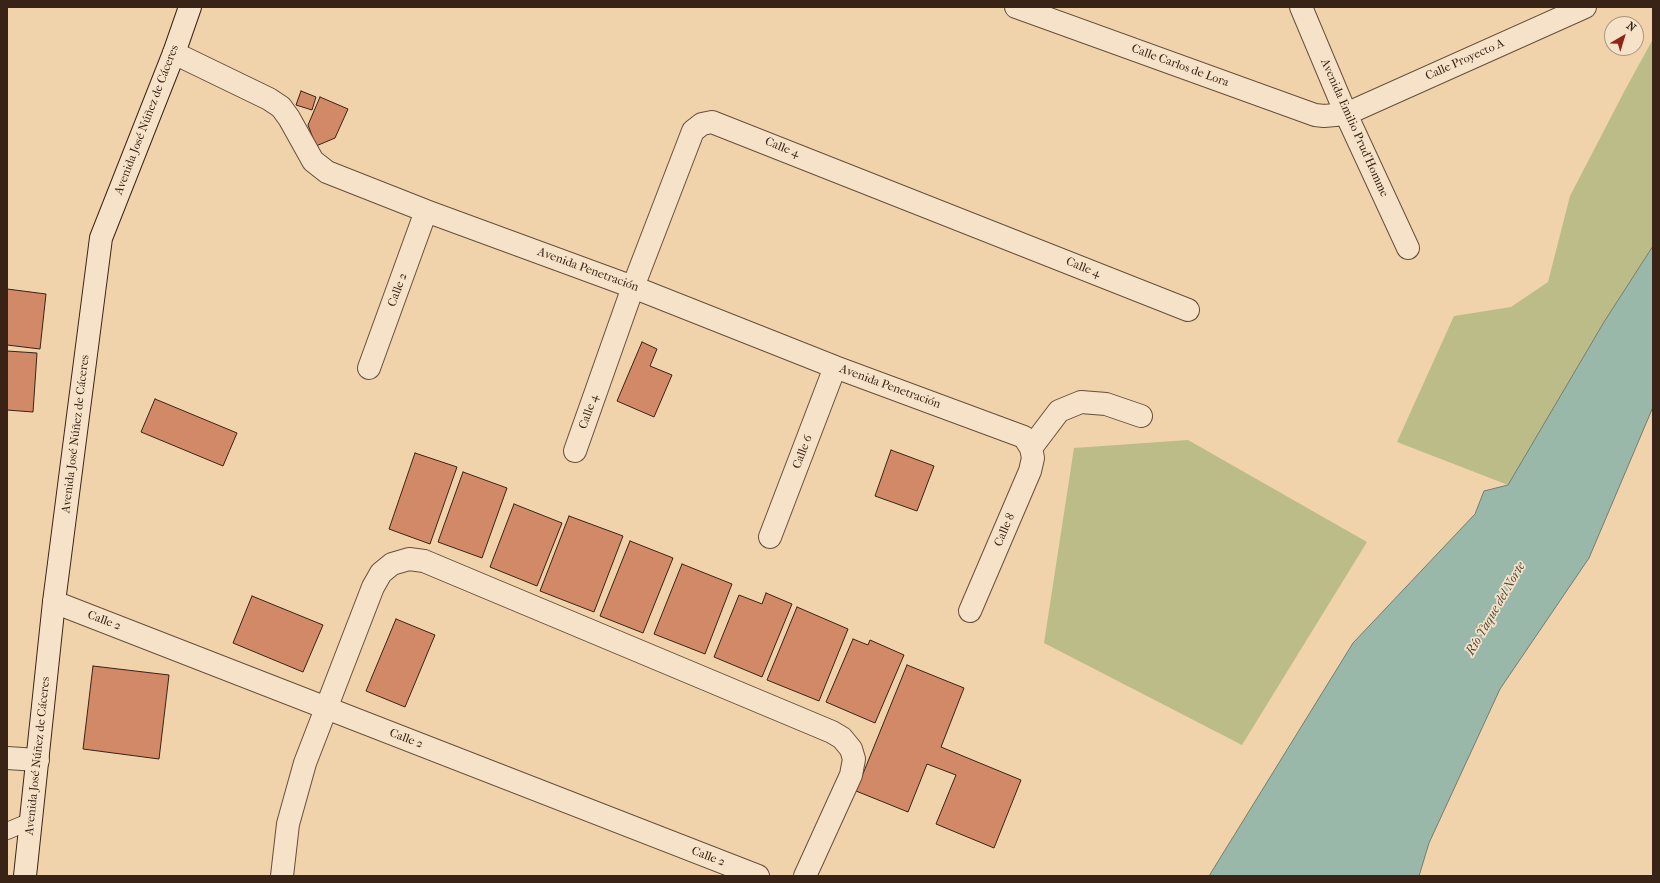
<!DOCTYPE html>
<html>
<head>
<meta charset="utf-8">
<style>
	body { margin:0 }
	#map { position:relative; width:1660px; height:883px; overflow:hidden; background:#f0d3aa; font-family:"IM FELL French Canon",serif }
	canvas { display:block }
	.frame { position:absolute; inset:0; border:8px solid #382316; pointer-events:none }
	.north { position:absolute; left:1604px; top:16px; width:40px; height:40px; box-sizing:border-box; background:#f5e2c8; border:1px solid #a99681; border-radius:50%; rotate:38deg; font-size:11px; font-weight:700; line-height:16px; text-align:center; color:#382316 }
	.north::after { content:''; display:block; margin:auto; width:14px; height:18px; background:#8f2418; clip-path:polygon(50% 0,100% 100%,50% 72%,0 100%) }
</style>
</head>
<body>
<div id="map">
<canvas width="1660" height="883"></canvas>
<div class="frame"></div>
<div class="north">N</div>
</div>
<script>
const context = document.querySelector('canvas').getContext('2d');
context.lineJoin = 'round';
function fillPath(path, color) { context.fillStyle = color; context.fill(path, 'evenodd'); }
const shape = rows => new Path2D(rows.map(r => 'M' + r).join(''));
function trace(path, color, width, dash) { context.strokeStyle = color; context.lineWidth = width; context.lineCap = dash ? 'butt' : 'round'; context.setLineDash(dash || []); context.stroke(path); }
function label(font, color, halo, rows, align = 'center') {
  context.font = font + ' "IM FELL French Canon",serif'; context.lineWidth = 3.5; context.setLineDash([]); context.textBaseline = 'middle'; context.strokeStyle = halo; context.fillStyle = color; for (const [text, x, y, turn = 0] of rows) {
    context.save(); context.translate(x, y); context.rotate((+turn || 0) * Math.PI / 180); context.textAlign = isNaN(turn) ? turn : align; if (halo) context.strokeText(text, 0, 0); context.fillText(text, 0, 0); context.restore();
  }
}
const green = shape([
	[1653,39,1653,246,1604,322,1508,485,1397,442,1454,316,1511,307,1548,282,1570,196,1625,90],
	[1188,440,1367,542,1242,745,1044,643,1074,448]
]);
const water = shape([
	[1653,246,1653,407,1589,558,1500,689,1429,843,1419,876,1209,876,1353,643,1475,514,1484,491,1508,485,1604,322,1653,246]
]);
const building = shape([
	[301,91,316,97,312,110,296,105,301,91],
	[320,97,348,109,335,138,316,146,308,125,320,97],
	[7,289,46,294,40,349,7,345,7,289],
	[642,342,657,349,650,366,672,375,654,417,617,401,642,342],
	[7,351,37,353,33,412,7,410,7,351],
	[155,399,237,433,223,466,141,432,155,399],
	[891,450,934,466,917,511,875,496,891,450],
	[415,453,457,467,430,544,389,529,415,453],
	[463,472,507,488,482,558,438,542,463,472],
	[514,504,562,523,537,586,490,567,514,504],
	[569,516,623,536,594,612,540,591,569,516],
	[630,541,673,558,643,633,600,616,630,541],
	[682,564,732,584,705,654,654,634,682,564],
	[766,593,792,604,762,677,714,657,739,595,762,604,766,593],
	[252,596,323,625,303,672,233,643,252,596],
	[797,607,848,629,819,701,767,680,797,607],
	[396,619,435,635,405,707,366,691,396,619],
	[853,639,868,645,870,640,904,655,875,723,826,702,853,639],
	[907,665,964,688,941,747,1021,780,994,848,936,824,956,775,927,764,908,812,856,791,907,665],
	[93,666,169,675,159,759,83,749,93,666]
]);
const service = shape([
	[7,831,31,821]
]);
const minor = shape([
	[1016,7,1315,115,1324,116,1346,114,1585,7],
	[1301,7,1346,114,1408,248],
	[174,53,269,99,281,107,289,118,313,161,327,172,426,211,633,287,835,367,1024,437,1031,448,1033,458,1030,471,970,611],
	[369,368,426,211],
	[1031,448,1059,411,1081,402,1106,404,1141,416],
	[575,451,633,287,693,131,702,124,712,122,1188,310],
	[770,537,835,367],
	[54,602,758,876],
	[7,758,38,760],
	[282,876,288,824,305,763,373,587,381,573,392,564,409,559,424,561,832,732,842,738,851,749,854,759,851,775,805,876]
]);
const secondary = shape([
	[25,876,54,602,101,238,174,53,190,7]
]);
const streetNames = [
	["Calle Proyecto A",1465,60,-24],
	["Calle Carlos de Lora",1180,66,20],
	["Avenida José Núñez de Cáceres",147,120,-69],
	["Avenida Emilio Prud'Homme",1354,128,66],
	["Calle 4",782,148,22],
	["Calle 4",1083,268,22],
	["Avenida Penetración",588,270,20],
	["Calle 2",398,290,-70],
	["Avenida Penetración",890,387,20],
	["Calle 4",589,412,-70],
	["Avenida José Núñez de Cáceres",76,434,-83],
	["Calle 6",803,452,-69],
	["Calle 8",1005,530,-67],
	["Calle 2",104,621,21],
	["Calle 2",406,739,21],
	["Avenida José Núñez de Cáceres",38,756,-84],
	["Calle 2",708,857,21]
];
const waterNames = [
	["Río Yaque del Norte",1496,609,-60]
];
fillPath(green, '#bbbc87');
fillPath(water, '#9ab8a9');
trace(water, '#737c6e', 1);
fillPath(building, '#d28967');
trace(building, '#382316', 1);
trace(service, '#664f3b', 18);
trace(minor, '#664f3b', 24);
trace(secondary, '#382316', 24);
trace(service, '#f5e2c8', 16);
trace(minor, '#f5e2c8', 22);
trace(secondary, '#f5e2c8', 22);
label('12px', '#382316', '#f5e2c8', streetNames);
label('italic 13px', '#50483b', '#f5e2c8', waterNames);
</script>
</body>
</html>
